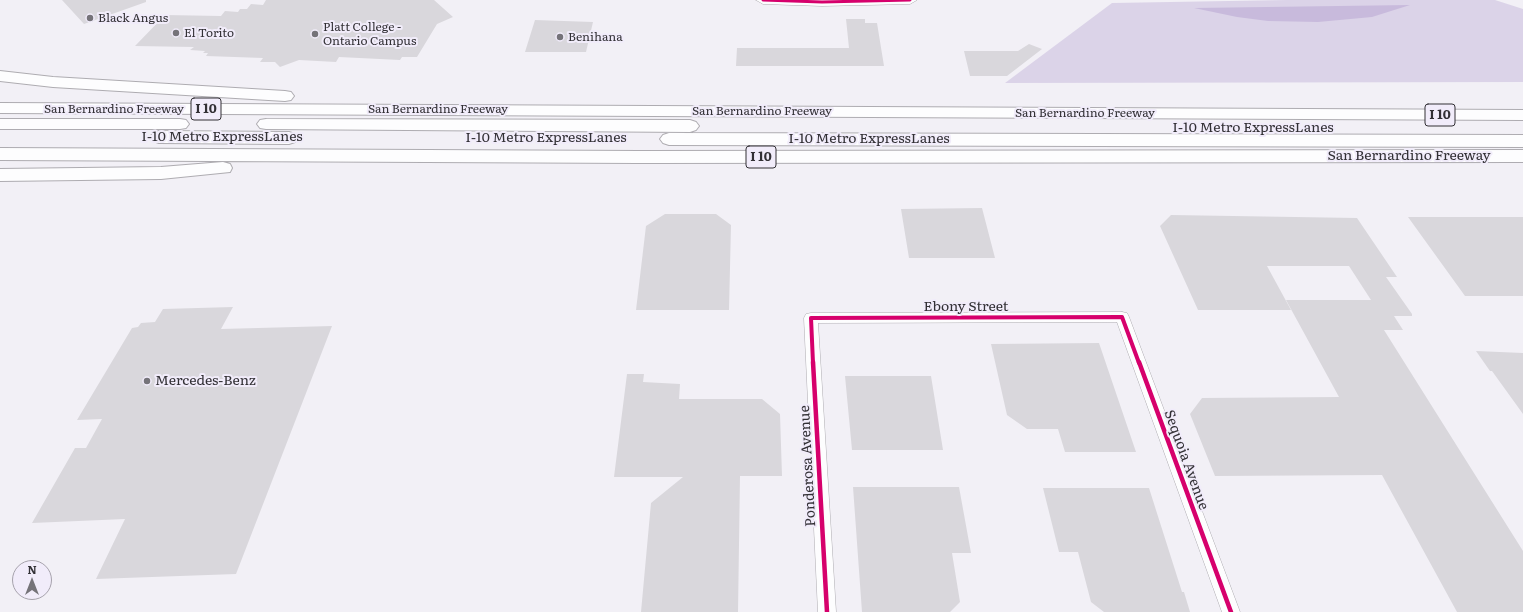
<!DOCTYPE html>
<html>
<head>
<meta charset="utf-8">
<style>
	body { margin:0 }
	#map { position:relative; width:1523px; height:612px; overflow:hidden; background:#f2f0f6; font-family:Literata,serif }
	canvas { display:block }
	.north { position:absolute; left:12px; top:560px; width:40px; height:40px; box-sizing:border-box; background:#f1ecfa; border:1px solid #a5a1ab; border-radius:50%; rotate:0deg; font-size:11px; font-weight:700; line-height:16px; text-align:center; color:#323035 }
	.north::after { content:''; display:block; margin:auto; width:14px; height:18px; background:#757379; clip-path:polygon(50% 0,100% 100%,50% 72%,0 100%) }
</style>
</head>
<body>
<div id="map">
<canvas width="1523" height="612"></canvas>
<div class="north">N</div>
</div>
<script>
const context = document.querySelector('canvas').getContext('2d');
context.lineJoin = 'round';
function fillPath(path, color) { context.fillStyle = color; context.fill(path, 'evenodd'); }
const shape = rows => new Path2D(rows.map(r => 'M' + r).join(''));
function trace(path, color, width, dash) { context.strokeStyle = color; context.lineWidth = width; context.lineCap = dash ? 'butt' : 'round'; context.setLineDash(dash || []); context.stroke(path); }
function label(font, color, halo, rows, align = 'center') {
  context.font = font + ' Literata,serif'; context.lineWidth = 4; context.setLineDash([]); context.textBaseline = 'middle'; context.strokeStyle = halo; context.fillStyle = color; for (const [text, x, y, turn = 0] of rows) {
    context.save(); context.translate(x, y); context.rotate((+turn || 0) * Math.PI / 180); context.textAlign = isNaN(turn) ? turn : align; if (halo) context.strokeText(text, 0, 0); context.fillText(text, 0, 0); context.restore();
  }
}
const green = shape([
	[1287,0,1495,0,1523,9,1523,82,1005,83,1112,3]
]);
const water = shape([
	[1410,5,1372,17,1318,22,1268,21,1237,17,1194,8]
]);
const building = shape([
	[62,0,146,0,146,2,84,24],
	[266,0,434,0,453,17,437,24,417,57,402,57,400,60,339,57,336,62,299,60,280,67,275,62,260,62,263,58,206,56,208,53,203,53,205,51,190,50,194,47,135,46,165,15,221,16,225,11,238,12,240,9,247,9,251,4,263,5],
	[846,19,865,19,865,23,877,23,884,66,736,66,737,48,849,48],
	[535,20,593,22,586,52,525,52],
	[1029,44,1042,49,1007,76,970,76,964,51,1018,51],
	[982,208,995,258,909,258,901,209],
	[665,214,716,214,731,225,729,310,636,310,646,226],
	[1171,215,1357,218,1397,277,1386,277,1412,314,1412,316,1394,316,1403,330,1384,330,1523,551,1523,612,1457,612,1382,475,1215,476,1190,414,1202,398,1339,397,1286,300,1371,300,1349,266,1267,266,1291,310,1198,310,1160,226],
	[1408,217,1523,217,1523,296,1465,296],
	[233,307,221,329,332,326,236,574,96,579,125,519,32,523,75,448,86,448,102,419,77,420,132,328,138,327,141,323,155,322,163,309],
	[1099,343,1136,452,1065,452,1058,429,1027,429,1007,415,991,344],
	[1476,351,1523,353,1523,414,1492,371,1490,371],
	[627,374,644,374,643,382,680,384,679,399,762,399,780,414,782,476,740,476,738,612,641,612,651,503,683,477,614,477],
	[845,376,931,376,943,450,852,450],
	[853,487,959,487,971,553,952,553,960,602,950,612,862,612],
	[1043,488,1149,488,1182,592,1184,592,1190,612,1104,612,1091,602,1078,552,1059,552]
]);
const street = shape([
	[1122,312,1127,313,1129,317,1240,612,1222,612,1117,322,818,323,836,612,818,612,804,318,806,314,811,313,1122,312]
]);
const secondary = shape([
	[756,0,917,0,910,4,822,6,763,4,756,0]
]);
const highway = shape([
	[0,71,53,77,285,91,291,92,294,96,291,100,285,101,53,87,0,81,0,71],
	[0,103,1523,110,1523,120,0,113,0,103],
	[0,119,180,119,186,120,189,124,186,128,180,129,0,129,0,119],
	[266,119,690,120,696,122,699,126,696,130,690,132,266,129,260,128,257,124,260,120,266,119],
	[159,131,289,132,295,134,298,138,295,142,289,144,159,143,153,141,150,137,153,133,159,131],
	[669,133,1523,135,1523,147,669,145,663,143,660,139,663,135,669,133],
	[0,148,639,151,1523,150,1523,162,639,163,0,160,0,148],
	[223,162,230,164,232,168,230,172,161,179,0,181,0,169,161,167,223,162]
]);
const cyclewayFar2 = shape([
	[763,0,822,2,910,0]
]);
const cyclewayFar1 = shape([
	[813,363,811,318,1122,317,1139,363]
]);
const cycleway = shape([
	[813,362,827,612],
	[1139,362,1231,612]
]);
const markers = [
	[90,18,4,"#757379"],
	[176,33,4,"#757379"],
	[315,34,4,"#757379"],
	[560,37,4,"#757379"],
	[147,381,4,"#757379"]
];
const farPoinames = [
	["Black Angus",98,18],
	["Platt College -",323,27],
	["Ontario Campus",323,41],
	["El Torito",184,33],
	["Benihana",568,37]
];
const farStreetnames = [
	["San Bernardino Freeway",114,109],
	["San Bernardino Freeway",438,109],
	["San Bernardino Freeway",762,111],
	["San Bernardino Freeway",1085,113]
];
const shields = [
	[206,109,30],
	[1440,115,30],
	[761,157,30]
];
const shieldNames = [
	["I 10",206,109],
	["I 10",1440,115],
	["I 10",761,157]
];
const streetNames = [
	["I-10 Metro ExpressLanes",1253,128],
	["I-10 Metro ExpressLanes",222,137],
	["I-10 Metro ExpressLanes",546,138],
	["I-10 Metro ExpressLanes",869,139],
	["San Bernardino Freeway",1409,156],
	["Ebony Street",966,307],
	["Sequoia Avenue",1186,460,70],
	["Ponderosa Avenue",808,466,-93]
];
const poiNames = [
	["Mercedes-Benz",155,381]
];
fillPath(green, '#dbd3e8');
fillPath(water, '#c8badc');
fillPath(building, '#d9d7dc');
trace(street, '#aeacb1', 1);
trace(secondary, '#aeacb1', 1);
trace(highway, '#aeacb1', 2);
fillPath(street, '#fdfdfe');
fillPath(secondary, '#fdfdfe');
fillPath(highway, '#fdfdfe');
trace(cyclewayFar2, '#d6006c', 3);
trace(cyclewayFar1, '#d6006c', 4);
trace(cycleway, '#d6006c', 4.5);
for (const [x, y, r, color] of markers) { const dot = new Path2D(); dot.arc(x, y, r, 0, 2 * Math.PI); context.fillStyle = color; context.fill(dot); trace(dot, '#f1ecfa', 1.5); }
label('12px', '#323035', '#f1ecfa', farPoinames, 'left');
label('12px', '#323035', '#f1ecfa', farStreetnames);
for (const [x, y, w] of shields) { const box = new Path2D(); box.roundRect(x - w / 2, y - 11, w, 22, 3); context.fillStyle = '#f1ecfa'; context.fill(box); trace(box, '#323035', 1); }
label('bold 13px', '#323035', null, shieldNames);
label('14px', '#323035', '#f1ecfa', streetNames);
label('14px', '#323035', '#f1ecfa', poiNames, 'left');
</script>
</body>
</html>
